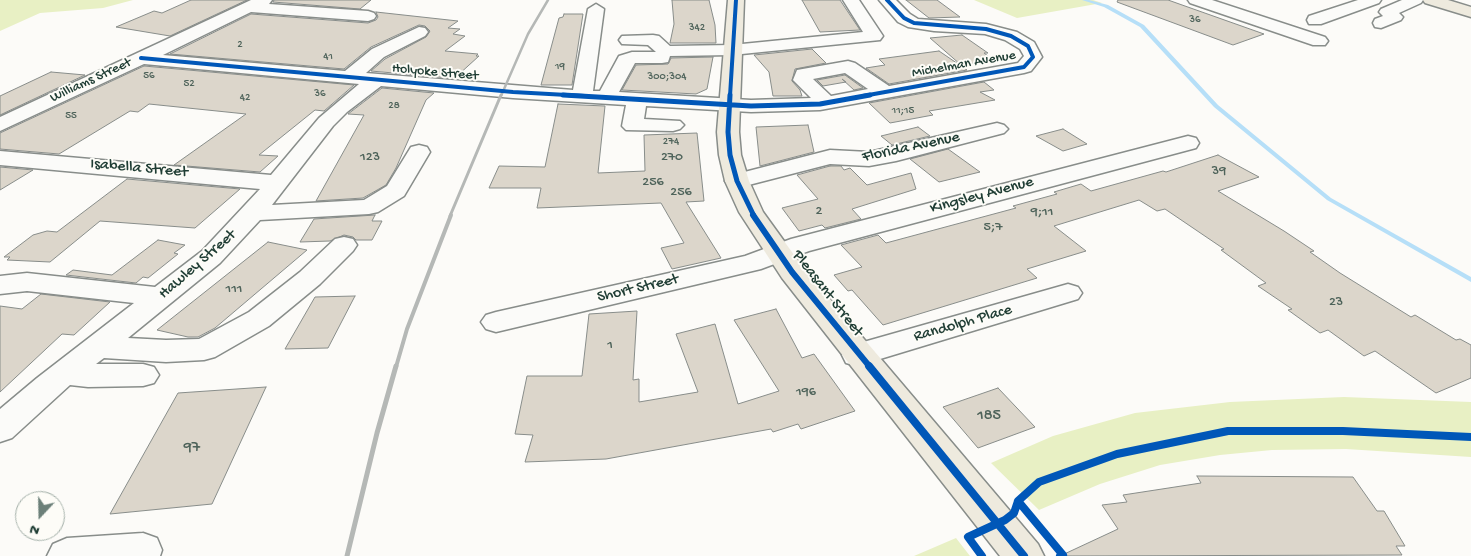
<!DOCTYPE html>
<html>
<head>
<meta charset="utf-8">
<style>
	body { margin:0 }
	#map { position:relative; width:1471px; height:556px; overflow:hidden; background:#fcfbf8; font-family:"Gochi Hand",sans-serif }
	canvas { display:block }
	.north { position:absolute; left:15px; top:491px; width:50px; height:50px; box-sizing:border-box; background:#fdfcf7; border:1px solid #a4b0a9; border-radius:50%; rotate:201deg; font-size:14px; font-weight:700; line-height:20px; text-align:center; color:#1f3d34 }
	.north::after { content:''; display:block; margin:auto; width:18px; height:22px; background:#6c8079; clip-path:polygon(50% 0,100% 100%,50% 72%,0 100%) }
</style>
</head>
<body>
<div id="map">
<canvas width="1471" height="556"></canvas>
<div class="north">N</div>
</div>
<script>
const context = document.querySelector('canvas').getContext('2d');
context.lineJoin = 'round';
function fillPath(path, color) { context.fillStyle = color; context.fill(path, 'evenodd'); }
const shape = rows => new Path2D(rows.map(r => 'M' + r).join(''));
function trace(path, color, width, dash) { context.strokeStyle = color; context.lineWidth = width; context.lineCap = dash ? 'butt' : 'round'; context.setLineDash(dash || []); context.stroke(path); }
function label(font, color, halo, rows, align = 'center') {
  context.font = font + ' "Gochi Hand",sans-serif'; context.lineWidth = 4; context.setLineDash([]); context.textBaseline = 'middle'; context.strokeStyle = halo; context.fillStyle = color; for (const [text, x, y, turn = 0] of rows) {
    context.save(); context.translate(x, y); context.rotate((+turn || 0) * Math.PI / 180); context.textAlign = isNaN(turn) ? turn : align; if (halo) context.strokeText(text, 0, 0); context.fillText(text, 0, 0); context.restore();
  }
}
const green = shape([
	[0,0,133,0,103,8,40,13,0,31],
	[974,0,1093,0,1102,3,1017,18],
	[1344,397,1471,402,1471,457,1346,449,1272,450,1220,455,1160,465,1100,484,1039,510,991,463,1053,436,1135,413,1230,402],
	[956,538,970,556,914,556]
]);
const stream = shape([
	[1082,0,1089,0,1108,5,1144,25,1218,105,1331,198,1471,277,1471,282,1327,200,1214,107,1140,27,1104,7,1082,0]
]);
const building = shape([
	[191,0,247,0,170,36,116,27,154,11,162,13,191,0],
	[274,0,371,0,360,9,273,2,274,0],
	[672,0,709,0,715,25,716,43,670,43,674,24,672,0],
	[802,0,840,0,860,30,820,32,802,0],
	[906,0,937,0,960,17,929,18,906,0],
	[1118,0,1168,0,1264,34,1233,45,1117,2,1118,0],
	[376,12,458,21,448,28,460,29,453,34,465,36,445,51,478,54,476,56,479,56,457,76,450,78,371,71,385,59,426,37,430,31,425,26,419,25,371,47,344,69,170,54,251,14,368,23,376,20,378,17,376,12],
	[564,14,583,14,572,85,541,85,559,18,563,17,564,14],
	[962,35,988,53,984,53,993,60,961,65,930,38,962,35],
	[812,49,826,63,795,69,792,81,800,90,802,96,773,96,769,72,754,55,812,49],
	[939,51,967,70,889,84,866,68,885,65,879,59,939,51],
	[713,57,707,89,696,94,622,90,636,65,668,64,671,58,713,57],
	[144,66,354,85,324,111,315,110,259,155,278,156,260,172,174,165,246,114,149,104,138,112,130,111,59,154,0,149,0,133,144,66],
	[51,72,85,75,0,115,0,96,51,72],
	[845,75,863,88,854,90,842,79,846,82,823,86,817,80,845,75],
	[984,82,994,90,980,92,995,100,929,111,933,115,890,123,869,103,984,82],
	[382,88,434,93,426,100,396,168,386,185,363,198,316,201,364,115,348,114,382,88],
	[558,104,605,106,598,173,645,171,644,135,697,133,704,201,686,202,721,258,672,269,661,248,684,243,661,203,537,208,541,188,489,188,499,166,545,167,558,104],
	[808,125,814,152,760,166,756,127,808,125],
	[918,127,930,136,892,145,881,136,918,127],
	[1063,129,1087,144,1063,151,1036,136,1063,129],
	[948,149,980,172,939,182,910,159,948,149],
	[1218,155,1259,177,1218,191,1284,231,1314,251,1310,252,1340,273,1411,317,1415,315,1456,340,1460,339,1471,345,1471,378,1436,393,1375,351,1364,356,1328,330,1320,333,1288,310,1292,309,1258,286,1266,283,1221,250,1224,249,1165,209,1157,211,1139,200,1054,226,1086,251,1027,269,1037,278,883,325,852,290,848,291,834,275,862,267,841,245,878,235,886,243,1016,208,1013,206,1057,194,1054,192,1081,184,1091,191,1163,171,1166,172,1218,155],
	[830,166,841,166,844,170,850,168,867,185,911,173,916,189,852,209,861,219,825,228,822,225,799,231,782,208,818,199,797,175,830,166],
	[0,167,33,170,0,190,0,167],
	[127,179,240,189,195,228,100,221,50,262,7,260,10,257,4,257,33,235,47,231,57,232,127,179],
	[375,215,372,221,382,221,372,240,356,240,353,237,344,235,330,241,300,242,314,219,375,215],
	[158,240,185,245,174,253,178,254,148,278,143,277,136,283,66,275,73,270,112,275,158,240],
	[268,242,307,250,215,328,198,337,188,337,157,330,268,242],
	[41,294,110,302,74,335,62,334,0,392,0,306,22,309,41,294],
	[355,296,328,348,285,349,315,297,355,296],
	[776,309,802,358,814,354,855,411,801,429,798,424,773,432,771,429,606,459,525,462,533,435,515,434,527,376,582,376,589,314,637,311,633,380,639,379,639,402,698,392,676,334,715,324,738,404,779,391,734,320,776,309],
	[266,387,212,504,110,514,178,393,266,387],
	[998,388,1035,427,978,448,943,407,998,388],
	[1197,476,1353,477,1377,511,1384,511,1405,546,1396,546,1402,555,1060,556,1118,529,1102,505,1127,502,1123,495,1201,483,1197,476]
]);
const minor = shape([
	[251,0,272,0,269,4,368,11,374,13,376,16,374,19,368,21,251,12,163,55,345,71,372,49,419,27,425,28,428,32,425,36,384,57,366,73,573,90,588,9,596,4,604,9,593,91,600,91,619,56,632,52,656,52,648,45,622,44,619,40,622,36,653,35,659,36,670,46,732,45,863,32,843,0,859,0,883,36,880,40,732,55,670,56,668,62,662,63,635,63,619,92,751,100,811,98,793,80,797,70,848,61,855,63,889,86,1018,63,1024,56,1020,49,1005,40,985,34,934,31,908,27,898,22,879,0,896,0,910,14,918,19,986,24,1017,32,1034,42,1042,57,1031,71,1024,73,820,110,751,112,646,106,644,119,680,121,684,125,680,129,673,131,626,130,622,126,626,105,513,98,381,86,347,112,333,126,272,205,364,200,387,186,411,147,419,145,427,147,430,152,404,196,378,212,369,214,260,220,220,263,128,338,166,340,199,339,249,312,300,272,335,239,344,237,353,239,357,245,353,251,320,284,269,326,215,357,204,360,166,362,104,358,96,364,143,364,154,367,159,375,154,383,143,386,88,387,70,385,12,438,0,442,0,409,37,378,134,303,27,291,0,294,0,276,27,273,155,287,202,251,260,189,0,165,0,151,271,175,319,118,359,84,144,64,0,131,0,117,251,0],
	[845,73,868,89,831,96,813,79,845,73],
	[1188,0,1212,0,1325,37,1328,41,1325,45,1313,45,1190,3,1188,0],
	[1358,0,1381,0,1379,3,1321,24,1309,24,1307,20,1309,16,1358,0],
	[1402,0,1423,0,1421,3,1399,13,1403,17,1401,20,1381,28,1375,27,1373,23,1375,19,1383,16,1379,12,1381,9,1402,0],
	[997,123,1004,125,1008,129,1004,133,896,161,869,166,830,164,737,188,729,186,725,181,729,176,830,150,869,152,997,123],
	[1188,136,1196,138,1199,143,1196,148,809,251,761,269,496,332,486,329,481,322,486,315,496,312,745,256,791,239,1188,136],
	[1068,284,1078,287,1082,293,1078,299,857,366,846,363,842,355,846,347,1068,284],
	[143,533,157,538,162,550,160,556,47,556,53,544,67,538,143,533]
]);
const major = shape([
	[728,0,744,0,739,132,741,155,749,181,763,212,802,266,1038,544,1044,556,1000,556,782,278,739,212,725,181,719,155,717,132,728,0],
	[1423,0,1448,0,1471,7,1471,17,1425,3,1423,0]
]);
const railFar3 = shape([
	[501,96,528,34,548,0]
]);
const railFar2 = shape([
	[450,216,501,95]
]);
const railFar1 = shape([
	[396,367,407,329,451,215]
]);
const rail = shape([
	[347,556,377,433,396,366]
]);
const cyclewayFar3 = shape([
	[141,58,513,92,585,96],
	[730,96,736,0],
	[863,96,1024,67,1033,57,1028,46,1011,36,986,29,914,23,904,18,887,0]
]);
const cyclewayFar2 = shape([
	[563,95,751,106,820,104,870,95],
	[730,95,728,132,730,155,737,181,754,216]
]);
const cyclewayFar1 = shape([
	[753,215,792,272,870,367]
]);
const cycleway = shape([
	[869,366,1024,556],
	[1018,501,1063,555,1060,556],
	[982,556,968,537,1005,520,1014,513,1018,501,1039,482,1117,454,1228,431,1343,431,1471,437]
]);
const farNumbernames = [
	["36",1195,20],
	["342",697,28],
	["2",240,45],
	["41",328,57],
	["19",560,67],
	["56",149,76],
	["300;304",667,77],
	["52",189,84],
	["36",320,94],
	["42",245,98],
	["28",394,106],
	["11;15",903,111],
	["55",71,116],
	["274",671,142]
];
const farStreetnames = [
	["Michelman Avenue",964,65,-10],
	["Holyoke Street",435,73,5],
	["Williams Street",91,81,-25]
];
const numberNames = [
	["123",370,158],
	["270",672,158],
	["39",1219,172],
	["256",653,183],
	["256",681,193],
	["2",819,212],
	["9;11",1042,213],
	["5;7",993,228],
	["111",234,290],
	["23",1336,303],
	["1",610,346],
	["196",806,393]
];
const streetNames = [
	["Florida Avenue",911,148,-12],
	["Isabella Street",139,169,5],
	["Kingsley Avenue",982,196,-15],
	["Hawley Street",198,265,-41],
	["Short Street",638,289,-13],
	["Pleasant Street",827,294,52],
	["Randolph Place",963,324,-16]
];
const nearNumbernames = [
	["185",989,417],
	["97",192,449]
];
fillPath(green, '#e8f0c4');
fillPath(stream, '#b6dff8');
fillPath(building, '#dcd6cb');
trace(building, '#888d8a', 1);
trace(minor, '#888d8a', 3);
trace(major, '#888d8a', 3);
fillPath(minor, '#fbfbf9');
fillPath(major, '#eeeade');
trace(railFar3, '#b5b8b6', 2.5);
trace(railFar2, '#b5b8b6', 3);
trace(railFar1, '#b5b8b6', 4);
trace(rail, '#b5b8b6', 5);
trace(cyclewayFar3, '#0057b8', 4);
trace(cyclewayFar2, '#0057b8', 5);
trace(cyclewayFar1, '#0057b8', 6);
trace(cycleway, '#0057b8', 8);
label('11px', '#4e635a', null, farNumbernames);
label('14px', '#1f3d34', '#fdfcf7', farStreetnames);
label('14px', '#4e635a', null, numberNames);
label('16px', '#1f3d34', '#fdfcf7', streetNames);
label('16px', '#4e635a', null, nearNumbernames);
</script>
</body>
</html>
